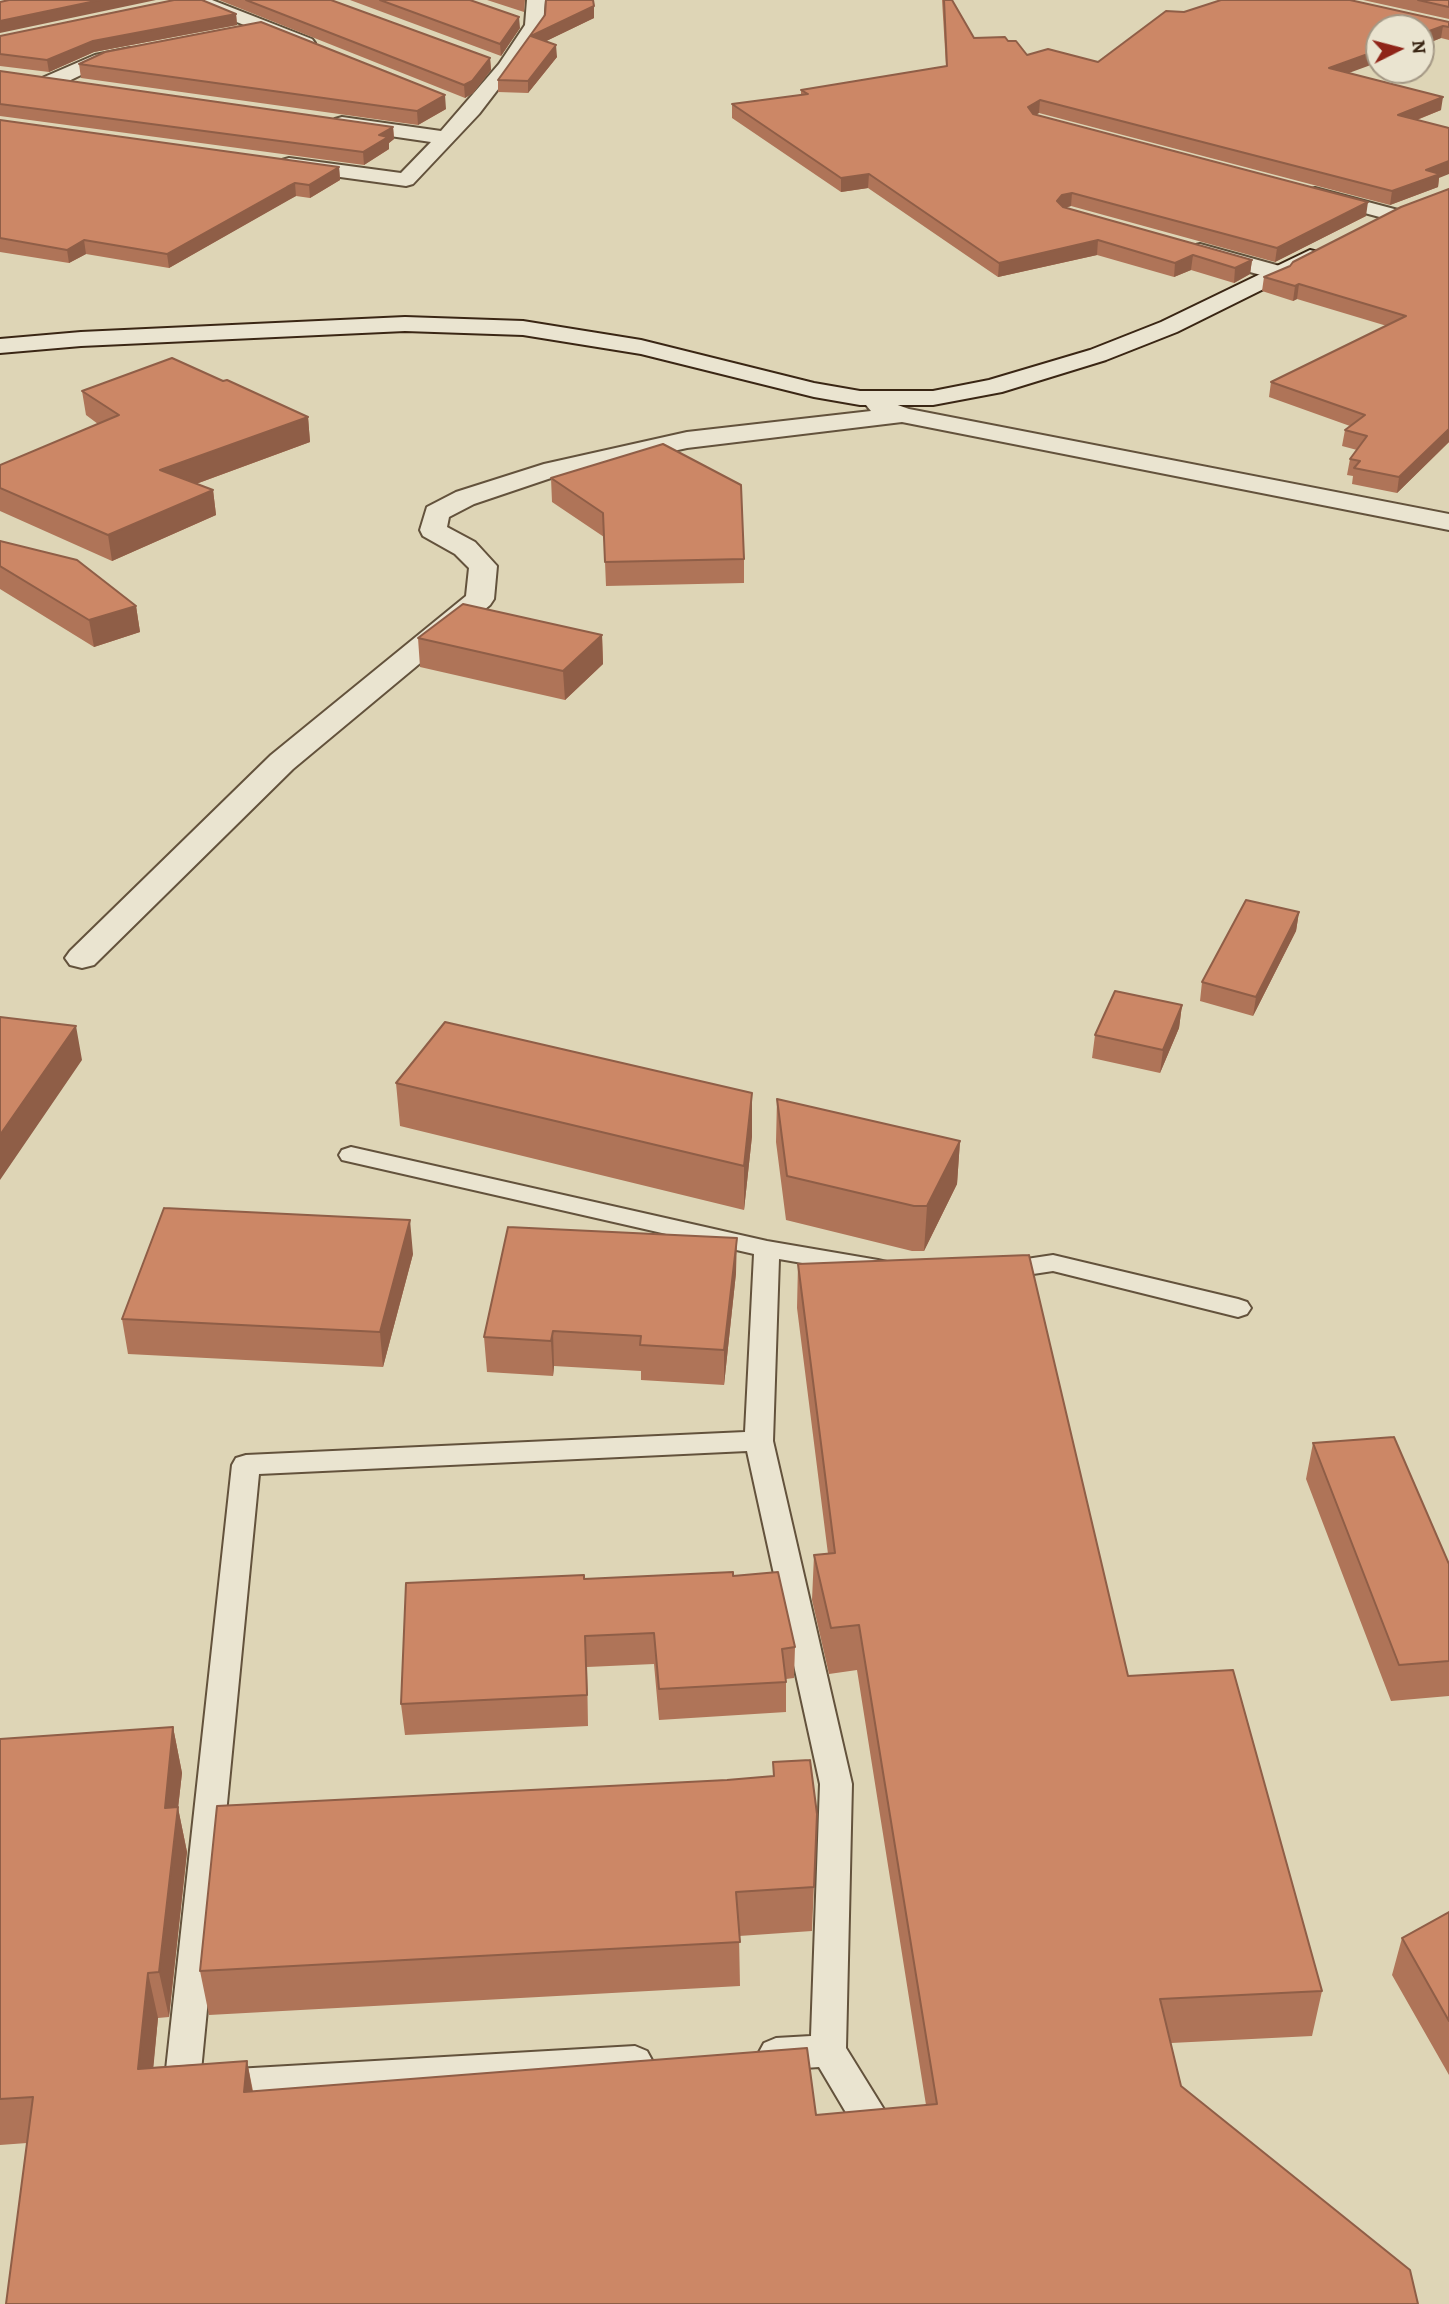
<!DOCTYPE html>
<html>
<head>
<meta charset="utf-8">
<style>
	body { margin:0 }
	#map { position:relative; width:1449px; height:2304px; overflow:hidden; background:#ded5b6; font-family:Alegreya,serif }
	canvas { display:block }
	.north { position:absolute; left:1365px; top:14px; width:70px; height:70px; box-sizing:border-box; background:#eae4d0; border:2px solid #a49885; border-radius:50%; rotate:84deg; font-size:19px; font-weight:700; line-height:28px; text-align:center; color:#3a2614 }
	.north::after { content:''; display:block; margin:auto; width:24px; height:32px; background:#8f2418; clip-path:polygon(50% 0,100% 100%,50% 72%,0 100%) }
</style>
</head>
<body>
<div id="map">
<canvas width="1449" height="2304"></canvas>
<div class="north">N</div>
</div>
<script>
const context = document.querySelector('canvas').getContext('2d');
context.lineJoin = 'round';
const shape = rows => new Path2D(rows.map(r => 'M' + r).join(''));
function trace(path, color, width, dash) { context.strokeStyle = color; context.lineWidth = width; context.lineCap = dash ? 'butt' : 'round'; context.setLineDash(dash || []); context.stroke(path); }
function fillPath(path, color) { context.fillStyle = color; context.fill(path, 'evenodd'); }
const lane = shape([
	[351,1147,767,1241,878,1260,887,1262,891,1268,887,1274,878,1276,779,1259,773,1441,852,1784,846,2048,893,2124,898,2136,893,2148,880,2152,867,2148,819,2067,776,2070,764,2065,758,2054,764,2043,776,2038,811,2036,820,1784,747,1451,259,1474,201,2071,635,2046,647,2051,653,2062,647,2073,635,2078,182,2104,169,2099,164,2088,232,1465,236,1458,246,1455,745,1432,754,1254,342,1160,339,1155,342,1150,351,1147],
	[1053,1255,1238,1299,1247,1302,1251,1308,1247,1314,1238,1317,1053,1271,1000,1279,991,1277,987,1271,991,1265,1000,1263,1053,1255]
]);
const street = shape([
	[188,0,212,0,312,39,315,43,312,47,300,47,191,4,188,0],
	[527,0,545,0,543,25,512,71,479,114,413,184,406,186,289,170,282,168,279,164,282,160,289,158,401,173,431,142,342,129,335,127,332,123,335,119,342,117,441,131,499,64,525,25,527,0],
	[130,48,136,49,139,53,136,57,106,63,0,114,0,100,42,78,95,55,130,48],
	[1315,188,1398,210,1402,214,1398,218,1391,220,1308,198,1305,194,1308,190,1315,188],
	[1200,244,1287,268,1290,273,1287,278,1279,280,1192,256,1189,251,1192,246,1200,244],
	[878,398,909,409,1449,514,1449,530,902,422,687,448,551,478,474,504,449,517,447,527,475,542,497,566,494,599,490,605,293,769,94,965,82,968,70,965,65,958,70,951,271,755,466,596,469,568,455,554,423,536,420,530,427,507,456,492,544,464,687,432,871,411,866,405,869,400,878,398]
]);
const secondary = shape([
	[1310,250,1318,252,1321,257,1318,262,1177,332,1106,360,1002,392,933,405,860,405,814,397,641,354,523,335,405,331,81,346,0,353,0,339,81,332,405,317,523,321,641,340,814,383,860,391,933,391,989,380,1090,350,1161,322,1310,250]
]);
const wall = shape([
	[219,0,331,0,490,58,491,70,473,93,465,98],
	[350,0,470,0,520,28,501,56],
	[487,0,525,0,524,12],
	[942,0,952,0,974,38,1008,41,1027,55,1098,62,1184,12,1449,22,1449,40,1441,38,1421,46,1421,28,1348,73,1441,110,1417,120,1439,178,1438,187,1390,205,1039,113,1035,115,1366,216,1275,262,1071,206,1065,208,1252,260,1250,274,1234,283,1191,270,1174,277,1097,255,998,277,868,188,841,192,732,118,732,104,801,95,801,90,946,66],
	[1363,0,1449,0,1449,19],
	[236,14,237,25,94,52,49,72,0,66,0,36],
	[545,15,594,18,546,41,557,57,528,93,498,92,498,80],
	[79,64,446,109,418,125,81,78],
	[0,71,393,127,394,139,389,143,389,149,364,165,0,116],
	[0,120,339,167,340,180,310,198,296,196,288,200,169,268,86,254,69,263,0,252],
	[1449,189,1449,442,1397,493,1352,484,1353,476,1347,475,1350,459,1357,450,1342,446,1345,430,1350,426,1269,397,1271,382,1387,326,1297,299,1293,301,1262,291,1264,277,1290,266],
	[223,381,308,417,310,442,196,484,213,490,216,515,112,561,0,511,0,465,98,424,86,415,82,391],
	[551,478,744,559,744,583,606,586,604,537,552,502],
	[0,541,136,606,140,632,94,647,0,589],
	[602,635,603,664,565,700,420,667,418,638],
	[1299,912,1296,931,1253,1016,1200,1001,1202,982],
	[1182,1005,1179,1028,1160,1073,1092,1058,1095,1035],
	[396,1083,752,1093,752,1136,744,1210,400,1126],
	[777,1099,960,1141,957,1184,924,1251,912,1251,786,1220,776,1142],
	[413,1254,383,1367,128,1354,122,1319],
	[798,1264,1128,1676,1322,1991,1312,2036,1171,2043,1181,2086,1410,2270,27,2143,0,2145,0,1739,173,1727,182,1773,178,1808,187,1852,169,2017,158,2018,153,2067,247,2061,253,2091,816,2115,926,2105,857,1670,829,1674,812,1600,814,1555,828,1554,797,1308],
	[736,1273,724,1385,641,1380,641,1371,554,1366,553,1376,487,1372,484,1337],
	[1313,1443,1449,1564,1449,1696,1391,1701,1306,1479],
	[733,1576,795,1647,794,1678,786,1679,786,1712,659,1720,654,1664,587,1667,588,1726,405,1735,401,1704,584,1579],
	[773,1762,817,1814,812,1931,739,1936,740,1986,209,2015,200,1971,773,1776],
	[1449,1912,1449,2075,1392,1975,1402,1938]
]);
const shadedWall = shape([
	[100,0,156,0,0,33,0,21],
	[594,6,594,18,532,48,531,36],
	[236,14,237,25,94,52,49,72,47,60,93,41],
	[519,17,520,28,501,56,500,44],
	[1443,26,1441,38,1421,46,1421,34],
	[556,45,557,57,528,93,528,81],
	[1379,50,1379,62,1327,81,1329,68],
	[490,58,491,70,473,93,465,98,464,85],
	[445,95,446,109,418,125,417,111],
	[1443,97,1441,110,1396,128,1398,115],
	[1040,100,1039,113,1027,120,1028,107],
	[393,127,394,139,389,143,389,149,364,165,363,152,379,135],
	[1449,161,1449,174,1439,178,1438,187,1390,205,1392,191,1426,170],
	[339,167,340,180,310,198,309,185],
	[869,174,868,188,841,192,841,178],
	[295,183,296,196,169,268,167,254],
	[1072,193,1071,206,1061,209,1057,201,1062,195],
	[1368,202,1366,216,1275,262,1277,248],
	[84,240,86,254,69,263,67,250],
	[1098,240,1097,255,998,277,999,263],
	[1193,255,1191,270,1174,277,1175,263],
	[1252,260,1250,274,1234,283,1235,268],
	[1299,284,1297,299,1293,301,1295,286],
	[308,417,310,442,163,496,160,470],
	[1449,429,1449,442,1397,493,1399,477],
	[213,490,216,515,112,561,108,535],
	[136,606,140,632,94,647,89,620],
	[602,635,603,664,565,700,563,671],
	[1299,912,1296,931,1253,1016,1256,997],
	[1182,1005,1179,1028,1160,1073,1163,1050],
	[76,1026,82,1060,0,1180,0,1135],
	[752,1093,752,1136,744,1210,744,1166],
	[960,1141,957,1184,924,1251,927,1206],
	[410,1220,413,1254,383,1367,380,1332],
	[737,1238,736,1273,724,1385,724,1350],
	[553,1331,554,1366,553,1376,551,1341],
	[173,1727,182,1773,178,1808,187,1852,169,2017,159,1972,165,1808],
	[148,1973,158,2018,149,2114,138,2069],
	[247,2061,255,2106,244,2092]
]);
const building = shape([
	[9,0,100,0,0,21,0,2,9,0],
	[174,0,202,0,236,14,93,41,47,60,0,54,0,36,174,0],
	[246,0,331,0,490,58,472,81,464,85,246,0],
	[380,0,470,0,519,17,500,44,380,0],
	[546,0,593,0,594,6,531,36,556,45,528,81,498,80,545,15,546,0],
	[944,0,952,0,974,38,1005,37,1008,41,1016,41,1027,55,1048,49,1098,62,1166,11,1184,12,1221,0,1350,0,1449,22,1449,27,1443,26,1421,34,1421,28,1379,28,1379,50,1329,68,1443,97,1398,115,1449,128,1449,161,1426,170,1440,174,1392,191,1040,100,1028,107,1033,114,1368,202,1277,248,1072,193,1062,195,1057,201,1063,207,1252,260,1235,268,1193,255,1175,263,1098,240,999,263,869,174,841,178,732,104,808,94,801,90,947,66,944,0],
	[1418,0,1449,0,1449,7,1418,0],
	[261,22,445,95,417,111,79,64,105,52,261,22],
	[0,71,393,127,379,135,388,137,363,152,0,104,0,71],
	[0,120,339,167,309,185,295,183,287,187,167,254,84,240,67,250,0,238,0,120],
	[1449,189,1449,429,1399,477,1354,468,1360,461,1350,459,1367,436,1345,430,1365,415,1271,382,1406,316,1299,284,1295,286,1264,277,1290,266,1293,262,1401,207,1449,189],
	[172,358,223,381,227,380,308,417,160,470,213,490,108,535,0,488,0,465,119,415,82,391,172,358],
	[663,444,741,485,744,559,605,562,603,513,551,478,663,444],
	[0,541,77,560,136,606,89,620,0,566,0,541],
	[463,604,602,635,563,671,418,638,463,604],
	[1246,900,1299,912,1256,997,1202,982,1246,900],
	[1115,991,1182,1005,1163,1050,1095,1035,1115,991],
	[0,1017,76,1026,0,1135,0,1017],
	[445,1022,752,1093,744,1166,396,1083,445,1022],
	[777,1099,960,1141,927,1206,914,1206,787,1176,777,1099],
	[164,1208,410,1220,380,1332,122,1319,164,1208],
	[508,1227,737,1238,724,1350,640,1345,641,1336,553,1331,551,1341,484,1337,508,1227],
	[1029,1255,1128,1676,1233,1670,1322,1991,1160,1999,1181,2086,1410,2270,1418,2304,6,2304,33,2097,0,2099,0,1739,173,1727,165,1808,178,1807,159,1972,148,1973,138,2069,247,2061,244,2092,807,2048,816,2115,937,2104,859,1625,831,1628,814,1555,835,1553,798,1264,1029,1255],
	[1394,1437,1449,1564,1449,1661,1399,1665,1313,1443,1394,1437],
	[733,1572,733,1576,778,1572,795,1647,782,1649,786,1682,659,1689,654,1633,585,1636,587,1695,401,1704,406,1583,584,1575,584,1579,733,1572],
	[810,1760,817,1814,814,1887,736,1892,740,1942,200,1971,217,1806,727,1780,774,1776,773,1762,810,1760],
	[1449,1912,1449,2021,1402,1938,1449,1912]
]);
trace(lane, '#63523c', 4);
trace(street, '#63523c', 4);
trace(secondary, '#3a2614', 4);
fillPath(lane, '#eae4d0');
fillPath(street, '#eae4d0');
fillPath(secondary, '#eae4d0');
fillPath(wall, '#af7458');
fillPath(shadedWall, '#8f5e47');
fillPath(building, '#cc8766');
trace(building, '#8f5e47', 2);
</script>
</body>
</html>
